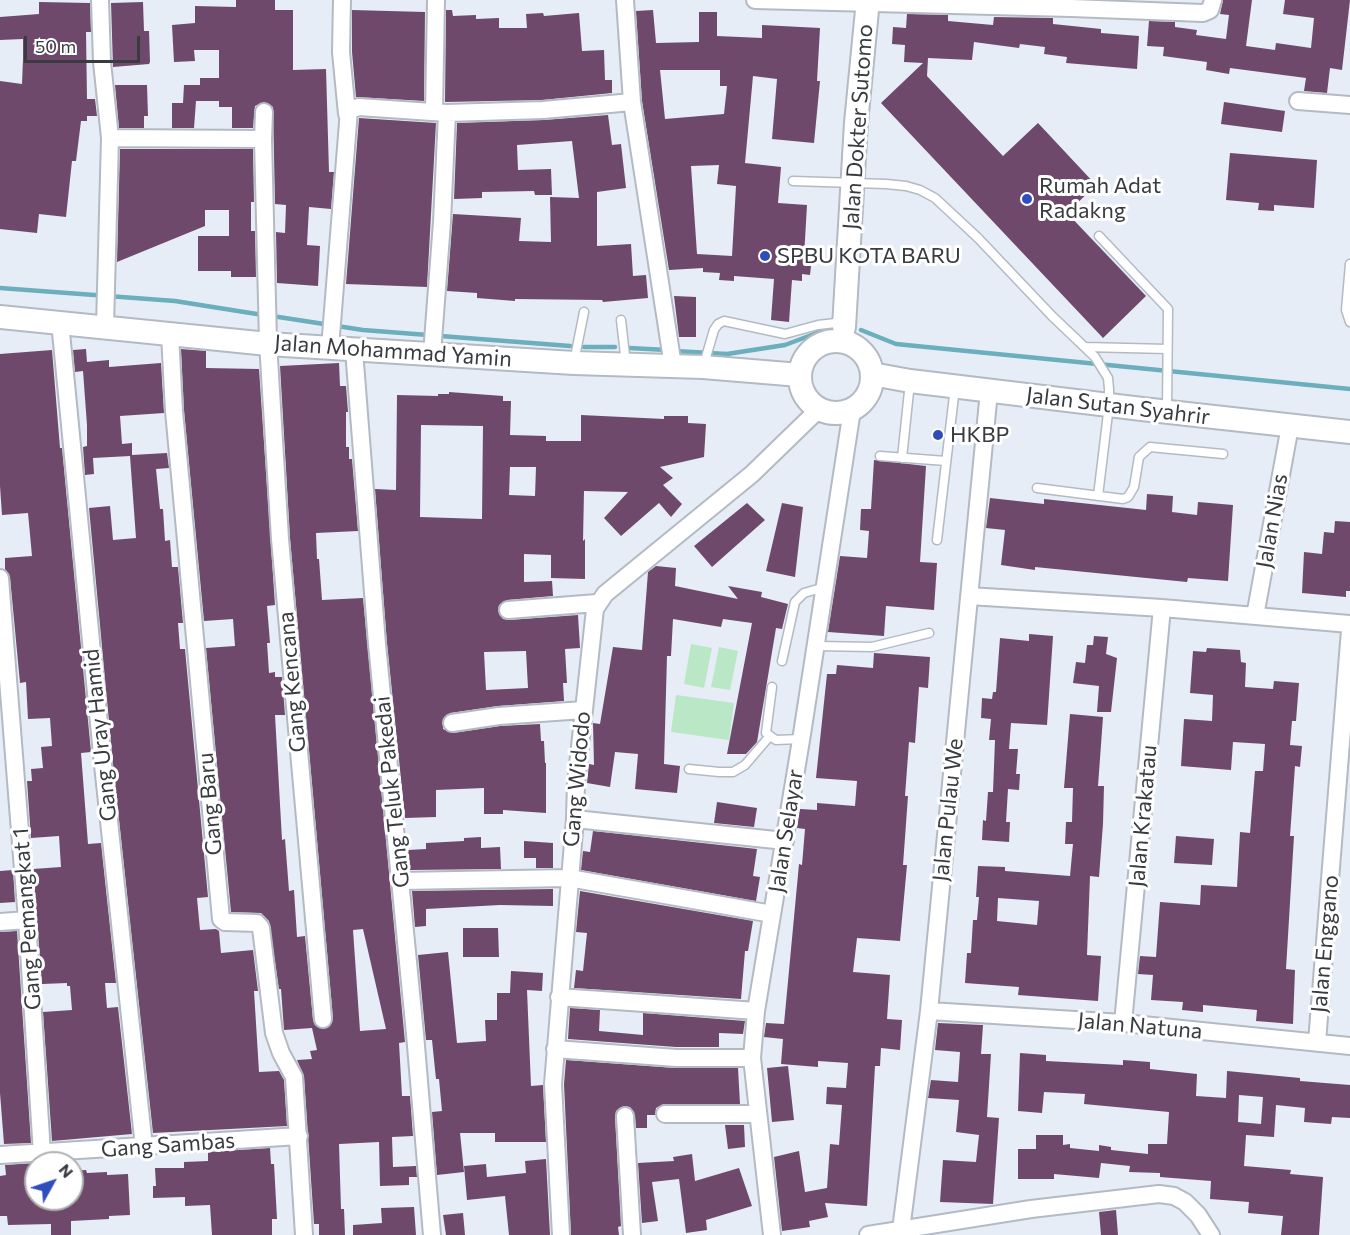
<!DOCTYPE html>
<html>
<head>
<meta charset="utf-8">
<style>
	body { margin:0 }
	#map { position:relative; width:1350px; height:1235px; overflow:hidden; background:#e6edf6; font-family:Commissioner,sans-serif }
	canvas { display:block }
	.north { position:absolute; left:24px; top:1151px; width:60px; height:60px; box-sizing:border-box; background:#fff; border:2px solid #afb1b2; border-radius:50%; rotate:50deg; font-size:16px; font-weight:700; line-height:24px; text-align:center; color:#383b3f }
	.north::after { content:''; display:block; margin:auto; width:21px; height:27px; background:#304dbe; clip-path:polygon(50% 0,100% 100%,50% 72%,0 100%) }
	.scale { position:absolute; left:24px; top:36px; width:116px; height:27px; box-sizing:border-box; border:3px solid #383b3f; border-top:0; padding-left:8px; font-size:18px; line-height:21px; white-space:nowrap; color:#383b3f; -webkit-text-stroke:4px #fff; paint-order:stroke }
</style>
</head>
<body>
<div id="map">
<canvas width="1350" height="1235"></canvas>
<div class="north">N</div>
<div class="scale">50 m</div>
</div>
<script>
const context = document.querySelector('canvas').getContext('2d');
context.lineJoin = 'round';
function fillPath(path, color) { context.fillStyle = color; context.fill(path, 'evenodd'); }
const shape = rows => new Path2D(rows.map(r => 'M' + r).join(''));
function trace(path, color, width, dash) { context.strokeStyle = color; context.lineWidth = width; context.lineCap = dash ? 'butt' : 'round'; context.setLineDash(dash || []); context.stroke(path); }
function label(font, color, halo, rows, align = 'center') {
  context.font = font + ' Commissioner,sans-serif'; context.lineWidth = 6; context.setLineDash([]); context.textBaseline = 'middle'; context.strokeStyle = halo; context.fillStyle = color; for (const [text, x, y, turn = 0] of rows) {
    context.save(); context.translate(x, y); context.rotate((+turn || 0) * Math.PI / 180); context.textAlign = isNaN(turn) ? turn : align; if (halo) context.strokeText(text, 0, 0); context.fillText(text, 0, 0); context.restore();
  }
}
const green = shape([
	[691,644,712,648,704,688,684,684],
	[719,647,738,651,730,690,711,687],
	[676,695,734,703,729,740,671,732]
]);
const stream = shape([
	[0,288,175,301,263,315],
	[272,316,363,330,570,346],
	[861,330,896,344,1350,389],
	[584,347,615,347],
	[629,348,667,350],
	[675,351,727,354,785,345,822,331]
]);
const building = shape([
	[236,0,275,0,275,10,293,10,293,70,326,69,329,172,334,172,331,209,309,207,307,245,320,246,318,286,277,283,276,232,285,233,286,205,275,204,273,107,264,102,255,106,253,128,232,128,232,107,219,107,219,101,196,101,194,128,172,128,172,103,183,103,184,85,200,85,200,78,219,78,219,50,194,50,195,61,174,62,172,25,195,23,195,6,236,7],
	[1223,0,1252,0,1246,46,1275,50,1276,43,1311,48,1314,18,1283,14,1285,0,1350,0,1342,70,1330,68,1327,93,1304,91,1306,78,1230,68,1229,74,1206,70,1207,62,1163,56,1164,47,1147,46,1149,21,1175,22,1175,27,1197,30,1196,35,1226,39,1229,15,1220,14],
	[39,2,90,3,91,32,86,32,87,99,95,99,97,116,87,116,87,121,81,121,76,161,72,161,66,217,39,214,37,233,0,229,0,81,22,84,23,59,23,39,0,40,0,17,39,14],
	[143,2,144,31,149,31,150,62,149,64,113,67,111,3],
	[352,10,425,12,424,101,356,97,352,52],
	[446,10,452,10,453,16,476,15,476,19,499,18,499,28,527,28,526,14,543,13,544,16,579,13,582,51,604,50,605,80,612,80,612,93,542,100,445,102],
	[653,10,656,43,699,42,699,12,717,12,717,36,762,38,762,25,820,28,817,81,820,81,814,143,772,139,777,79,753,76,745,163,781,167,778,203,807,205,804,257,812,257,810,275,802,274,802,281,792,280,789,322,771,320,774,279,734,276,734,281,719,280,720,273,703,272,703,268,669,270,642,101,636,11],
	[660,70,720,70,720,86,727,86,724,114,665,119],
	[719,165,717,184,736,186,732,256,697,254,691,166],
	[907,14,948,15,948,21,993,25,994,17,1053,18,1053,24,1101,29,1101,33,1139,36,1137,69,1066,63,1067,57,1044,54,1045,47,1020,44,1019,48,974,42,972,60,928,58,927,76,1003,156,1038,123,1096,185,1067,213,1146,296,1103,338,881,103,923,63,904,62,905,45,892,44,893,27,906,28],
	[115,85,147,85,148,116,144,116,144,128,119,128],
	[1224,102,1285,111,1282,132,1221,124],
	[608,115,612,145,621,144,626,188,597,192,597,246,631,244,633,276,646,275,648,298,603,302,602,300,515,299,515,301,477,298,477,293,447,291,453,214,521,218,519,241,551,242,550,197,579,198,572,141,517,145,518,170,551,169,552,195,535,195,534,191,482,192,482,198,454,199,457,123,544,120],
	[359,118,436,123,427,287,346,284],
	[120,149,253,149,254,202,251,202,251,231,255,231,256,277,231,277,231,271,198,271,198,236,229,236,229,210,205,210,205,226,117,262],
	[1230,153,1317,160,1314,208,1274,205,1274,211,1258,210,1259,203,1226,200],
	[674,296,696,297,696,337,679,337],
	[86,349,87,362,109,360,109,367,161,363,164,413,120,416,122,444,132,443,132,455,167,453,169,468,156,469,160,509,163,509,165,541,170,540,172,567,178,567,183,623,178,623,180,649,185,649,208,897,197,898,200,930,216,929,219,931,221,953,253,950,258,991,254,991,259,1072,279,1071,284,1080,287,1126,153,1133,113,764,89,508,110,506,113,540,136,538,130,456,93,458,94,474,85,475,83,447,87,446,87,425,83,371,75,372,73,350],
	[181,349,206,351,206,368,259,369,275,605,267,606,270,643,267,643,269,673,275,672,275,677,282,677,285,715,275,715,282,840,285,839,289,891,294,890,297,937,305,936,313,1020,315,1025,323,1029,329,1027,333,1018,290,538,280,366,339,363,340,386,346,386,348,412,346,412,346,447,349,447,349,459,352,459,358,531,316,533,317,559,319,559,322,600,363,598,405,1042,399,1043,402,1096,410,1096,413,1136,392,1137,393,1167,416,1166,417,1177,409,1177,409,1185,380,1186,379,1142,339,1144,341,1209,344,1209,345,1235,319,1235,319,1224,314,1224,304,1076,297,1060,312,1059,310,1051,317,1050,312,1028,284,1030,281,989,279,989,269,921,261,913,231,912,206,648,235,646,233,619,204,621,184,410],
	[363,929,386,1029,360,1031,353,930],
	[52,350,60,448,62,448,91,752,81,753,88,844,101,843,116,983,105,983,107,1008,118,1007,132,1134,52,1141,43,1012,72,1010,70,986,67,986,67,983,42,984,33,869,61,867,59,836,31,838,27,781,32,781,31,769,43,768,41,747,52,746,50,718,28,719,26,682,20,683,10,577,5,569,5,558,32,556,28,513,2,515,0,486,0,354],
	[449,392,503,396,503,401,511,401,510,435,546,436,546,441,581,441,581,415,664,419,664,416,688,416,688,423,706,424,704,457,660,467,673,478,663,485,682,504,671,517,659,503,621,536,604,518,628,492,584,491,583,541,585,539,585,579,551,578,551,555,524,554,524,582,552,581,553,596,507,600,499,605,498,611,503,619,509,620,578,615,580,648,565,649,567,683,563,683,564,701,498,706,450,713,443,719,443,729,453,733,500,726,540,724,541,741,544,741,545,763,546,763,546,813,503,810,503,814,484,814,484,788,436,790,436,817,405,818,387,643,375,489,396,490,397,395,438,396,438,394,449,394],
	[421,425,483,426,482,519,420,517],
	[510,467,536,467,535,496,509,495],
	[526,651,528,688,486,690,484,652],
	[874,460,926,466,920,562,937,563,934,610,886,606,884,636,828,632,840,556,867,558,869,531,860,530,861,509,871,509],
	[1147,494,1173,496,1172,512,1197,515,1198,502,1233,505,1228,581,1188,578,1187,582,1035,567,1035,570,1001,565,1005,530,986,528,990,498,1044,504,1044,499,1146,510],
	[747,503,765,520,712,567,694,546],
	[782,503,803,507,795,577,766,571],
	[1335,521,1350,522,1350,591,1346,591,1346,597,1302,593,1304,552,1322,554,1324,532,1334,533],
	[656,566,676,568,675,586,738,599,728,586,762,592,761,597,788,604,782,629,776,628,757,742,746,754,727,754,752,623,723,619,721,627,673,619,671,656,667,656,664,764,680,766,677,793,635,789,638,754,615,752,610,787,587,783,589,764,594,765,593,723,600,724,613,647,642,650,648,572],
	[1029,634,1053,636,1047,725,1011,723,1009,749,1018,749,1016,774,1020,774,1019,790,1008,789,1006,822,1010,822,1009,842,982,840,983,820,986,821,988,792,993,792,995,740,989,740,991,719,981,718,982,698,992,699,993,692,996,692,1000,638,1029,641],
	[1094,636,1108,637,1106,654,1117,658,1111,712,1097,712,1099,686,1073,683,1076,662,1085,663,1087,645,1093,645],
	[1207,648,1240,650,1241,662,1246,663,1245,687,1273,689,1274,681,1299,683,1296,721,1292,721,1290,745,1302,746,1300,767,1295,766,1290,836,1294,836,1286,969,1295,970,1293,1024,1256,1021,1257,1010,1203,1005,1203,1012,1182,1010,1183,1002,1151,1000,1153,975,1138,974,1140,956,1156,957,1160,902,1200,905,1201,885,1237,887,1240,832,1250,833,1255,771,1263,771,1265,744,1233,742,1231,770,1181,766,1184,719,1212,721,1213,695,1190,693,1193,651,1206,652],
	[874,653,930,657,928,688,919,687,915,743,909,742,905,796,908,796,903,865,907,865,900,941,857,938,853,972,890,975,887,1019,902,1020,900,1050,881,1048,880,1066,875,1066,867,1206,825,1203,828,1217,809,1221,810,1227,782,1231,774,1157,799,1151,805,1192,827,1188,830,1144,839,1145,842,1105,826,1104,827,1087,846,1088,848,1063,818,1061,818,1067,781,1064,783,1039,764,1037,766,1023,784,1024,799,864,802,865,805,829,797,828,800,809,817,810,817,803,855,806,857,781,816,778,827,674,836,674,837,665,873,668],
	[1070,714,1103,717,1098,786,1104,786,1103,824,1099,877,1090,876,1087,955,1101,956,1098,1001,1018,995,1019,987,965,983,967,953,971,953,973,920,977,920,979,897,976,897,978,866,1005,867,1005,871,1070,876,1073,844,1065,844,1066,822,1072,822,1073,788,1064,788],
	[998,898,1039,901,1037,925,997,921],
	[717,802,757,808,754,827,714,823],
	[593,831,757,849,753,876,760,877,756,901,581,870,583,851,590,852],
	[1176,836,1214,839,1212,865,1174,863],
	[481,837,481,848,500,847,501,869,410,870,408,850,426,849,426,843,464,841,464,838],
	[524,841,553,843,553,868,536,868,536,858,524,858],
	[13,870,15,902,0,903,0,871],
	[553,889,553,906,500,905,426,909,426,926,415,927,412,891],
	[580,891,753,921,748,951,745,951,741,999,574,988,576,970,583,971,587,933,576,932],
	[463,928,498,928,499,957,463,957],
	[17,931,31,1143,4,1144,0,1093,0,932],
	[448,952,457,1043,486,1041,485,1020,497,1020,497,993,510,993,511,971,543,973,542,991,527,990,531,1086,543,1085,546,1142,495,1142,495,1133,460,1133,464,1172,437,1175,432,1112,442,1111,439,1079,436,1079,432,1040,426,1040,418,955],
	[570,1008,600,1010,599,1031,643,1035,643,1013,745,1021,743,1034,719,1033,719,1047,676,1047,568,1039],
	[938,1023,983,1025,981,1054,991,1054,987,1117,999,1118,993,1204,940,1202,943,1160,976,1162,979,1135,956,1132,959,1100,928,1098,931,1080,958,1082,960,1052,935,1050],
	[1020,1053,1046,1055,1046,1061,1123,1065,1123,1060,1150,1062,1150,1069,1197,1074,1196,1096,1226,1098,1227,1071,1300,1078,1300,1081,1350,1085,1350,1118,1332,1117,1331,1124,1304,1122,1305,1108,1276,1105,1274,1137,1246,1135,1244,1166,1291,1170,1290,1174,1323,1177,1319,1235,1281,1235,1283,1216,1248,1213,1249,1202,1210,1199,1211,1181,1160,1177,1160,1173,1129,1172,1130,1166,1101,1163,1099,1178,1054,1174,1054,1179,1018,1179,1018,1149,1036,1149,1036,1135,1063,1135,1063,1145,1070,1144,1070,1148,1099,1151,1099,1145,1111,1147,1111,1150,1148,1154,1148,1144,1167,1144,1169,1112,1084,1104,1085,1094,1044,1092,1042,1113,1018,1111],
	[1239,1095,1263,1097,1261,1124,1238,1122],
	[566,1060,675,1068,738,1068,740,1104,664,1104,656,1108,655,1115,647,1115,647,1128,636,1128,635,1115,630,1107,624,1106,616,1111,615,1117,621,1226,618,1227,619,1235,571,1235,564,1084],
	[788,1066,794,1120,772,1122,767,1068],
	[725,1125,744,1125,745,1147,728,1149],
	[270,1148,271,1164,274,1164,277,1219,272,1219,272,1235,212,1235,210,1205,185,1206,185,1197,153,1198,153,1186,156,1186,155,1168,184,1168,184,1162,208,1161,208,1152],
	[692,1154,695,1181,739,1168,752,1206,706,1220,707,1230,686,1233,679,1179,652,1182,658,1221,642,1223,638,1163,674,1161,673,1157],
	[546,1159,550,1235,509,1235,505,1196,467,1200,464,1166,486,1164,487,1177,526,1173,525,1161],
	[36,1163,36,1199,72,1199,72,1171,86,1170,87,1173,107,1172,107,1175,128,1174,130,1215,109,1216,109,1219,71,1221,71,1235,51,1235,51,1224,8,1225,7,1216,0,1216,0,1176,6,1175,5,1165],
	[414,1207,416,1235,353,1235,353,1225,382,1223,381,1208],
	[1116,1210,1118,1235,1101,1235,1099,1212],
	[463,1213,465,1235,446,1235,443,1215]
]);
const lane = shape([
	[793,181,886,184,906,186,920,190,935,198,978,238,1052,316,1095,357,1108,378,1109,389,1109,405,1098,496],
	[1099,236,1168,309,1167,411],
	[1350,264,1346,310,1350,322],
	[621,320,626,364],
	[1085,347,1167,349],
	[574,362,584,312],
	[704,364,714,330,718,324,724,321,785,334,818,325,844,322],
	[880,456,946,461],
	[902,458,910,382],
	[1037,488,1123,499,1128,497,1134,487,1139,457,1150,447,1223,454],
	[937,540,955,387],
	[816,646,872,647,929,633],
	[782,661,795,602,804,593,825,587],
	[772,687,766,733,776,740,801,739],
	[689,769,719,772,733,772,745,765,769,737]
]);
const street = shape([
	[100,0,102,62,110,138,105,326],
	[342,0,341,52,347,114],
	[625,0,632,102,673,366],
	[755,0,1071,8,1203,13,1210,10,1213,0],
	[1298,101,1350,105],
	[264,112,263,139,268,342,280,539,323,1019],
	[434,112,436,0],
	[110,138,263,139],
	[60,322,103,765,144,1147],
	[844,327,849,344],
	[170,334,174,411,221,919,225,922,257,923,261,928,274,1033,281,1053,294,1077,304,1235],
	[330,348,349,110,359,107,447,113,543,110,632,102],
	[354,350,377,644,415,1034,432,1235],
	[432,354,442,222,447,113],
	[0,578,27,920,42,1153],
	[969,596,1162,608,1350,624],
	[508,610,597,603],
	[1255,616,1290,426],
	[452,723,499,716,583,710],
	[575,819,785,841],
	[400,881,569,878,772,914],
	[0,922,27,920],
	[559,997,756,1011],
	[929,1011,1123,1023,1350,1046],
	[1123,1023,1162,608],
	[1317,1042,1350,630],
	[555,1049,676,1058,752,1058],
	[665,1114,758,1114],
	[625,1116,632,1235],
	[0,1155,299,1136],
	[901,1230,929,1011,989,391],
	[561,1235,553,1084,575,819,576,783,595,609,605,594,752,474,819,409],
	[772,1235,752,1058,756,1011,802,734,852,410],
	[868,1235,1031,1209,1159,1194,1174,1196,1185,1202,1198,1215,1211,1235]
]);
const secondary = shape([
	[0,317,268,344,574,363,703,367,800,375],
	[844,327,856,123,868,0],
	'800 377a36 36 0 1 1 72 0a36 36 0 1 1-72 0Z',
	[872,374,910,381,1142,409,1350,432]
]);
const markers = [
	[1027,199,6,"#304dbe"],
	[765,256,6,"#304dbe"],
	[938,435,6,"#304dbe"]
];
const streetNames = [
	["Jalan Dokter Sutomo",858,127,-86],
	["Jalan Mohammad Yamin",393,351,4],
	["Jalan Sutan Syahrir",1118,406,7],
	["Jalan Nias",1272,521,-80],
	["Gang Kencana",292,682,-95],
	["Gang Uray Hamid",100,735,-96],
	["Gang Widodo",577,779,-85],
	["Gang Teluk Pakedai",392,792,-96],
	["Gang Baru",210,804,-95],
	["Jalan Pulau We",948,810,-84],
	["Jalan Krakatau",1143,816,-85],
	["Jalan Selayar",786,831,-81],
	["Gang Pemangkat 1",27,919,-94],
	["Jalan Enggano",1325,944,-85],
	["Jalan Natuna",1140,1026,5],
	["Gang Sambas",168,1145,-4]
];
const poiNames = [
	["Rumah Adat",1039,186],
	["Radakng",1039,211],
	["SPBU KOTA BARU",777,256],
	["HKBP",950,435]
];
fillPath(green, '#bae8c6');
trace(stream, '#6baebc', 4.5);
fillPath(building, '#6e496b');
trace(lane, '#b4bac3', 11);
trace(street, '#b4bac3', 20);
trace(secondary, '#b4bac3', 26);
trace(lane, '#fff', 8);
trace(street, '#fff', 16);
trace(secondary, '#fff', 22);
for (const [x, y, r, color] of markers) { const dot = new Path2D(); dot.arc(x, y, r, 0, 2 * Math.PI); context.fillStyle = color; context.fill(dot); trace(dot, '#fff', 2); }
label('22px', '#383b3f', '#fff', streetNames);
label('22px', '#383b3f', '#fff', poiNames, 'left');
</script>
</body>
</html>
